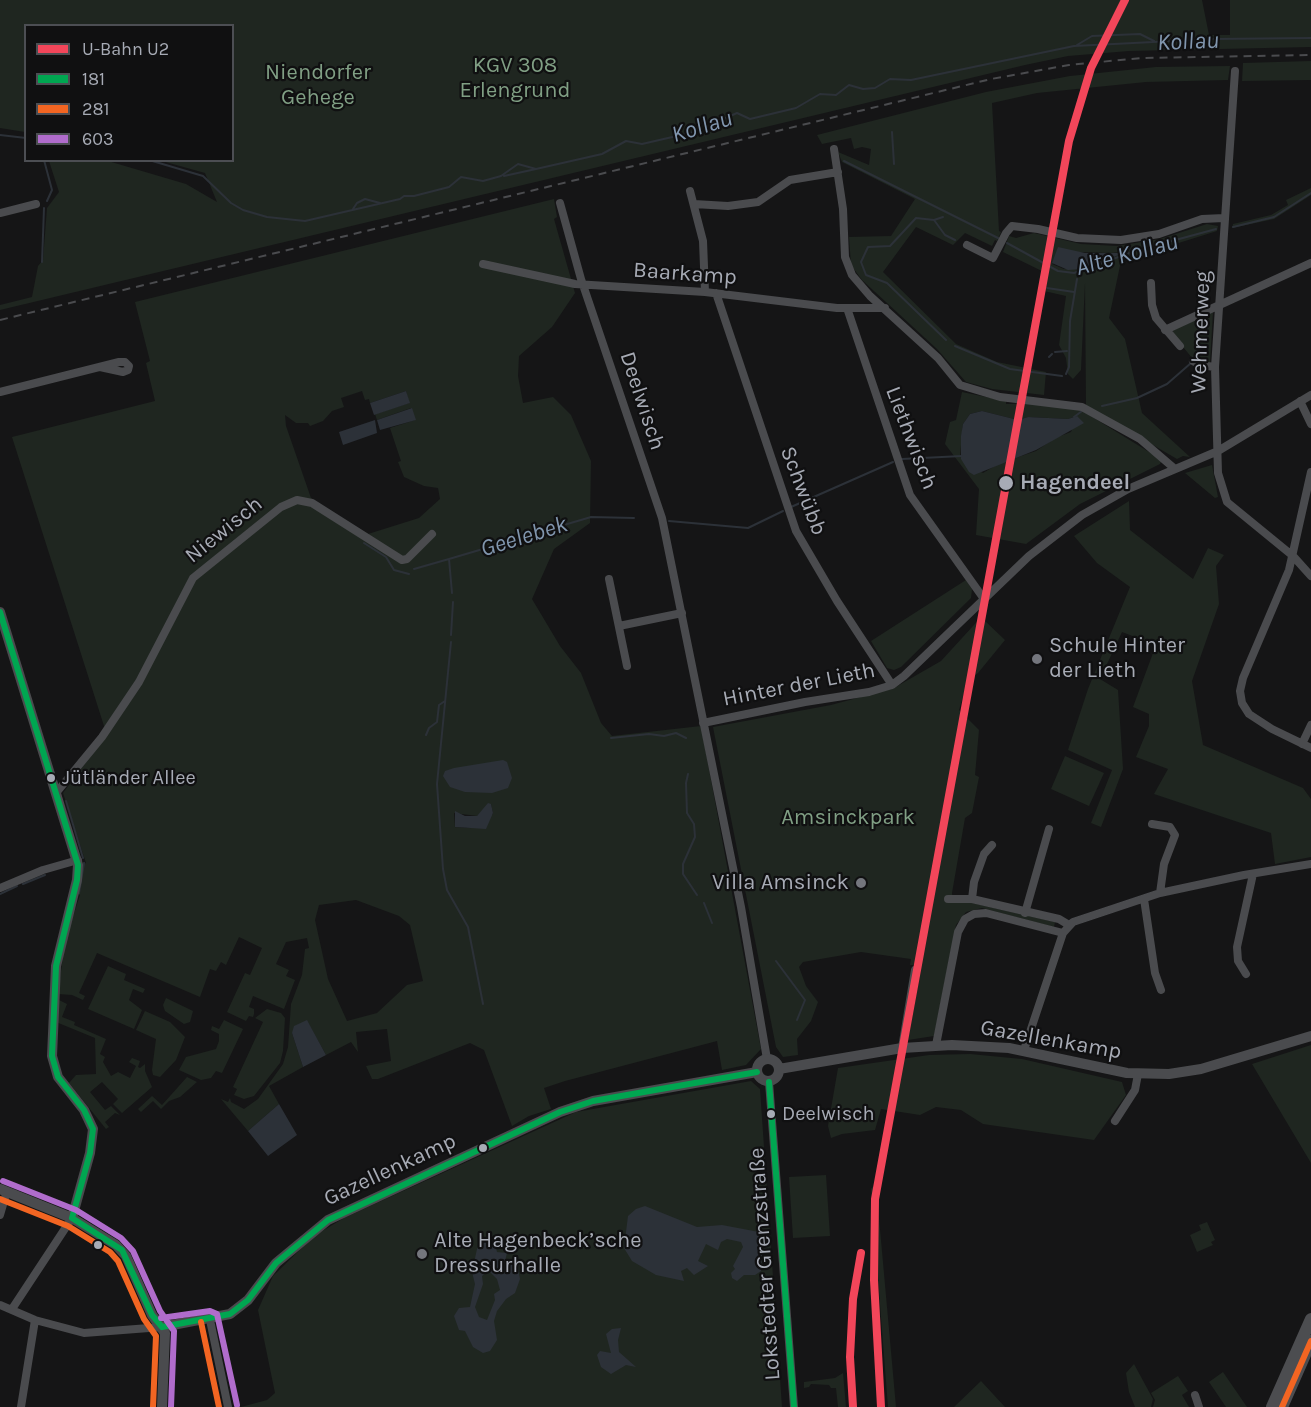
<!DOCTYPE html>
<html>
<head>
<meta charset="utf-8">
<style>
	body { margin:0 }
	#map { position:relative; width:1311px; height:1407px; overflow:hidden; background:#151516; font-family:Karla,sans-serif }
	canvas { display:block }
	.legend { position:absolute; left:24px; top:24px; width:210px; height:138px; box-sizing:border-box; background:#101011; border:2px solid #4c4e53; margin:0; padding:8px 10px; list-style:none; font-size:18px; color:#a7abb5 }
	.legend li { display:flex; align-items:center; gap:12px; height:30px }
	.legend b { width:30px; border:2px solid #4c4e53 }
</style>
</head>
<body>
<div id="map">
<canvas width="1311" height="1407"></canvas>
<ul class="legend">
<li><b style="height:8px;background:#f2465a"></b>U-Bahn U2</li>
<li><b style="height:8px;background:#00a651"></b>181</li>
<li><b style="height:8px;background:#f26522"></b>281</li>
<li><b style="height:8px;background:#b06ccc"></b>603</li>
</ul>
</div>
<script>
const context = document.querySelector('canvas').getContext('2d');
context.lineJoin = 'round';
function fillPath(path, color) { context.fillStyle = color; context.fill(path, 'evenodd'); }
const shape = rows => new Path2D(rows.map(r => 'M' + r).join(''));
function trace(path, color, width, dash) { context.strokeStyle = color; context.lineWidth = width; context.lineCap = dash ? 'butt' : 'round'; context.setLineDash(dash || []); context.stroke(path); }
function label(font, color, halo, rows, align = 'center') {
  context.font = font + ' Karla,sans-serif'; context.lineWidth = 4.5; context.setLineDash([]); context.textBaseline = 'middle'; context.strokeStyle = halo; context.fillStyle = color; for (const [text, x, y, turn = 0] of rows) {
    context.save(); context.translate(x, y); context.rotate((+turn || 0) * Math.PI / 180); context.textAlign = isNaN(turn) ? turn : align; if (halo) context.strokeText(text, 0, 0); context.fillText(text, 0, 0); context.restore();
  }
}
const green = shape([
	[0,0,1202,0,1209,35,1230,35,1230,0,1311,0,1311,47,1129,51,1068,56,1025,65,0,310,0,305,32,297,38,266,43,260,47,208,59,192,49,161,108,161,186,184,217,202,205,173,162,161,232,160,232,26,26,26,25,132,0,128],
	[1311,61,1311,80,1242,81,1243,63],
	[1230,66,1228,80,1146,82,1037,93,992,103,999,231,1001,232,997,241,995,240,992,246,965,233,953,245,916,227,883,272,956,344,997,362,1046,372,1044,395,992,389,966,382,937,349,862,280,851,265,849,237,891,236,915,199,842,162,838,152,869,165,871,149,862,147,854,149,851,138,822,144,817,135,986,92,1070,76,1156,67],
	[1311,188,1311,195,1274,219,1232,228,1233,224,1271,215,1288,205,1286,200],
	[554,199,557,217,554,219,575,293,552,327,519,356,518,376,523,403,553,397,571,415,591,461,590,523,554,549,532,599,560,646,581,673,601,723,612,736,701,726,761,1049,746,1065,722,1070,717,1041,565,1081,544,1088,551,1109,529,1116,512,1126,484,1050,470,1043,378,1079,372,1079,366,1066,391,1061,387,1029,356,1032,358,1052,351,1042,326,1055,307,1021,292,1033,303,1067,269,1086,279,1104,248,1131,221,1099,228,1102,230,1098,231,1102,244,1109,258,1099,283,1064,288,1047,291,1004,302,975,305,949,309,948,307,938,286,942,276,964,289,970,286,976,295,980,284,1009,253,996,249,1007,254,1009,254,1014,253,1017,249,1016,246,1021,227,1012,245,973,250,975,262,948,239,937,226,965,221,962,216,971,210,969,200,997,97,953,79,993,85,996,83,1000,72,995,58,994,65,941,80,895,77,894,81,865,86,863,63,793,109,731,104,726,12,437,155,401,146,363,150,361,135,302],
	[362,391,365,400,369,399,370,403,406,391,409,403,375,414,377,420,411,408,415,420,390,428,401,461,398,462,404,477,424,486,438,488,440,499,419,518,368,534,311,498,286,426,285,415,296,423,308,423,310,426,323,421,332,411,344,407,341,398],
	[491,804,493,814,468,828,455,827,454,813,477,816],
	[356,900,399,916,410,925,423,981,407,985,377,1013,347,1021,328,979,315,920,319,905],
	[1207,224,1218,226,1217,231,1121,261,1109,318,1125,339,1142,413,1190,457,1183,456,1177,459,1086,406,1085,283,1081,370,1073,379,1068,374,1066,358,1059,345,1066,296,1044,291,1048,274,1003,252,1009,236,1016,238,1034,233,1081,244,1117,246,1160,239],
	[1078,252,1110,253,1122,252,1064,269,1052,264],
	[1213,312,1210,363,1208,364,1193,359,1173,335,1173,330],
	[962,392,1006,401,1006,404,1049,403,1081,410,1162,460,1160,464,1080,504,1026,544,976,535,979,489,945,444,950,422,956,420],
	[982,411,1018,420,1028,417,1068,419,1077,416,1071,432,1055,438,1036,451,998,464,983,473,960,456,963,424,970,414],
	[1212,465,1218,497,1215,498,1185,473],
	[1129,501,1130,530,1193,579,1208,548,1224,555,1216,566,1219,604,1192,681,1203,745,1303,788,1311,799,1311,857,1275,864,1271,833,1154,794,1168,769,1136,757,1149,726,1149,714,1133,707,1156,645,1122,632,1100,679,1118,690,1123,769,1101,827,1091,823,1112,770,1068,750,1088,689,1130,587,1097,563,1074,536],
	[966,580,972,589,971,598,901,667,894,670,887,668,871,641],
	[984,614,984,620,1005,640,978,673,968,680,959,710,979,730,975,775,979,777,972,813,965,818,952,893,953,902,968,902,1055,922,1054,927,982,908,966,912,956,925,934,1036,908,1040,921,970,916,965,910,965,911,959,861,952,803,962,799,967,806,986,818,1002,811,1021,797,1039,798,1055,783,1057,776,1047,713,727,831,705,894,688,941,661],
	[1065,756,1104,773,1089,806,1051,789],
	[108,966,126,974,124,980,145,989,143,993,133,989,129,1000,142,1010,134,1029,88,1009],
	[166,998,193,1011,190,1022,184,1024,165,1011,163,1005],
	[57,999,67,1004,62,1017,75,1022,74,1025,106,1039,100,1054,105,1057,103,1062,111,1076,118,1072,130,1078,136,1066,129,1062,132,1058,140,1061,138,1067,140,1068,145,1064,145,1071,152,1087,122,1113,113,1104,118,1099,102,1082,90,1092,105,1110,111,1106,120,1115,115,1113,105,1122,109,1127,106,1129,69,1083,76,1075,96,1074,95,1038,56,1022],
	[267,1009,281,1013,285,1018,283,1051,280,1063,254,1096,244,1099,234,1095,237,1089,233,1087,263,1022,255,1018],
	[145,1011,170,1022,185,1037,176,1060,160,1077,153,1075,152,1070,156,1039,136,1030],
	[224,1020,243,1029,222,1073,216,1071,211,1078,201,1080,179,1070,186,1057,216,1049,219,1041,219,1034,211,1030,212,1026,219,1029],
	[1311,1045,1311,1163,1252,1064],
	[970,1054,1022,1059,1122,1082,1126,1095,1094,1140,983,1124,961,1110,936,1107,920,1115,881,1109,875,1130,842,1134,831,1138,828,1126,838,1068,929,1055],
	[187,1077,197,1082,180,1097,169,1101,161,1109,153,1101,141,1112,138,1109,152,1096,162,1105],
	[751,1081,760,1089,782,1407,241,1407,267,1400,275,1393,258,1310,273,1276,314,1236,344,1218,576,1112],
	[826,1175,830,1236,793,1238,789,1177],
	[875,1184,878,1207,896,1407,888,1407,871,1189],
	[1207,1222,1215,1240,1211,1242,1213,1245,1197,1252,1190,1235,1201,1230,1199,1225],
	[1134,1364,1153,1399,1151,1407,1135,1407,1129,1392,1126,1373],
	[1223,1372,1247,1407,1226,1407,1209,1382],
	[843,1373,846,1407,838,1407,836,1388,831,1388,829,1385,811,1384,809,1387,804,1388,804,1382,835,1378],
	[1178,1376,1188,1391,1182,1395,1189,1407,1153,1407,1155,1400,1151,1393],
	[981,1381,1005,1407,954,1407]
]);
const water = shape([
	[1058,247,1085,253,1124,253,1081,269,1068,270,1052,263],
	[406,391,410,403,374,415,370,403],
	[412,408,416,420,380,430,377,420],
	[982,411,1018,420,1028,417,1068,419,1077,416,1084,423,1036,450,974,475,969,472,961,459,961,436,963,424,970,414],
	[375,420,377,433,343,445,339,432],
	[503,760,507,762,512,778,508,788,492,793,465,792,450,787,443,776,445,771,454,768],
	[488,803,491,804,493,813,486,829,455,827,455,811,465,816,477,816],
	[307,1020,326,1055,303,1067,292,1033,294,1026],
	[279,1104,297,1135,268,1156,248,1131],
	[645,1206,697,1227,722,1225,759,1232,763,1238,761,1271,755,1275,744,1275,737,1281,732,1278,731,1273,735,1269,733,1266,743,1247,741,1242,727,1239,721,1242,718,1250,706,1244,698,1261,708,1266,694,1275,687,1268,681,1271,684,1281,656,1275,632,1261,624,1248,628,1216,636,1209],
	[491,1237,500,1244,496,1248,497,1252,507,1253,505,1261,518,1268,520,1279,515,1293,506,1299,497,1311,494,1321,497,1340,490,1351,483,1353,473,1347,465,1331,459,1330,454,1316,459,1308,470,1307,475,1284,472,1272,477,1249,481,1240],
	[489,1271,497,1279,500,1290,494,1294,495,1300,487,1320,479,1317,475,1307,483,1284,482,1276],
	[621,1328,618,1340,619,1352,636,1367,626,1365,611,1374,601,1367,597,1355,600,1351,611,1353,606,1334,612,1329]
]);
const stream = shape([
	[1077,45,1092,36,1140,34,1154,41],
	[892,132,894,164],
	[0,135,26,138],
	[44,160,52,190,47,201],
	[149,160,203,176,231,203,243,210,267,217,305,221,400,199,404,196,414,196,449,187,461,177,483,181,501,176,518,164,536,169,602,154,626,141,642,144,694,132,703,123,719,121,737,113,750,119,796,108,820,94,836,95,849,85,863,89,875,88,890,79,911,80,1074,46,1213,39,1311,38],
	[844,161,998,238],
	[504,176,536,169],
	[353,209,357,203,365,199,380,203],
	[943,217,934,220,916,218,890,246,868,247,861,262,866,275,887,283,946,340],
	[934,220,945,235,955,240],
	[1233,227,1274,217,1311,193],
	[1007,243,1058,271,1074,273,1135,251,1216,229],
	[42,262,44,208],
	[1047,288,1074,292],
	[955,346,1010,369,1062,376],
	[1055,352,1067,351],
	[1049,357,1052,354],
	[1196,358,1208,347],
	[1066,374,1069,367,1070,321,1077,279],
	[1102,406,1137,398,1167,384,1191,363],
	[1074,417,1082,411],
	[902,459,962,456],
	[791,507,893,462],
	[669,521,748,528,783,511],
	[364,543,386,557,394,570,409,574],
	[414,569,449,559],
	[452,593,449,559,591,517,634,518],
	[451,635,453,602],
	[451,642,437,784,443,869,447,890,468,927,483,1004],
	[426,735,429,728,437,722,439,705,445,701],
	[611,738,649,734,664,736,676,733,686,738],
	[688,774,686,783,687,813,694,824,695,837,683,864,683,874,697,895],
	[66,801,83,858],
	[23,884,45,875],
	[79,893,84,863],
	[0,894,17,886],
	[704,903,712,923],
	[776,961,805,1000,797,1020]
]);
const minor = shape([
	[1235,71,1215,367,1218,473,1227,502,1293,556,1311,576],
	[834,149,843,209,845,257,852,275,870,296,938,358,960,385,1000,397,1082,407,1140,439,1175,469],
	[690,191,703,241,705,292],
	[560,203,581,279,662,518,741,907,767,1059],
	[694,204,728,206,758,202,790,180,838,172],
	[0,213,36,204],
	[967,245,993,258,1006,233,1012,226,1038,229,1077,238,1121,240,1159,234,1202,219,1224,218],
	[483,264,575,284,705,292,837,308,885,308],
	[1151,283,1152,305,1156,318,1180,346],
	[716,293,796,531,837,601,892,685],
	[847,308,910,495,984,599],
	[1165,330,1311,263],
	[1193,361,1200,365,1215,367],
	[0,392,119,362,125,362,129,366,128,370,123,372,100,367],
	[1300,401,1311,424],
	[1311,472,1289,570,1243,678,1240,691,1242,703,1249,714,1272,729,1311,748],
	[609,579,627,666],
	[619,626,682,613],
	[703,723,805,702,869,692,892,685,904,676,1029,556,1082,515,1128,489,1218,451,1311,395],
	[1302,744,1311,725],
	[56,793,102,737,139,682,193,578,281,507,297,500,312,503,402,560,407,559,432,534],
	[1152,824,1170,827,1175,835,1164,864,1160,893],
	[0,888,43,870,78,860],
	[948,899,972,899,1059,919,1069,925],
	[972,899,974,882,984,854,992,845],
	[1144,899,1155,973,1161,990],
	[1025,913,1049,829],
	[1246,974,1238,961,1237,947,1253,874],
	[936,1045,958,932,965,919,974,914,986,913,1063,933],
	[902,1048,915,970],
	[1024,1050,1063,933,1073,922,1160,893,1244,875,1311,864],
	[769,1082,794,1407],
	[1115,1121,1135,1090,1138,1074],
	[0,1215,7,1191],
	[0,1305,35,1320,84,1333,162,1327],
	[12,1309,72,1218],
	[210,1320,228,1407],
	[1195,1395,1199,1407],
	[21,1407,35,1320]
]);
const tertiary = shape([
	[0,612,78,865,77,880,56,966,52,1056,58,1077,84,1110,93,1129,90,1153,72,1218],
	'757 1070a11 11 0 1 1 22 0a11 11 0 1 1-22 0Z',
	[779,1069,902,1048,952,1045,1009,1048,1127,1073,1169,1074,1201,1069,1311,1036],
	[0,1189,72,1218,116,1245,126,1256,152,1315,165,1333,162,1407],
	[162,1327,230,1314,248,1300,276,1263,328,1220,560,1112,593,1101,757,1072]
]);
const primary = shape([
	[1272,1407,1311,1319],
	[1282,1407,1311,1341]
]);
const rail = shape([
	[0,320,991,79,1069,65,1141,58,1311,55]
]);
const bus1 = shape([
	[0,612,78,865,77,880,56,966,52,1056,58,1077,84,1110,93,1129,90,1153,72,1218],
	[769,1082,794,1407],
	[72,1218,122,1250,152,1315,162,1327],
	[162,1327,230,1314,248,1300,276,1263,328,1220,560,1112,593,1101,757,1072]
]);
const bus2 = shape([
	[0,1199,68,1226,110,1252,118,1261,144,1319,156,1336,153,1407],
	[201,1322,219,1407],
	[1282,1407,1311,1341]
]);
const bus3 = shape([
	[3,1181,76,1210,121,1238,133,1251,160,1311,174,1331,171,1407],
	[161,1318,210,1311,217,1314,237,1405]
]);
const metro1 = shape([
	[853,1407,850,1357,853,1299,861,1253],
	[881,1407,874,1280,875,1199,1069,141,1091,68,1125,0]
]);
const markers = [
	[1006,483,8,"#a7abb5"],
	[1037,659,6,"#74767d"],
	[51,778,5,"#a7abb5"],
	[861,883,6,"#74767d"],
	[771,1114,5,"#a7abb5"],
	[483,1148,5,"#a7abb5"],
	[98,1245,5,"#a7abb5"],
	[422,1254,6,"#74767d"]
];
const busNames = [
	["Jütländer Allee",62,778],
	["Deelwisch",782,1114]
];
const parkNames = [
	["KGV 308",515,66],
	["Erlengrund",515,91],
	["Niendorfer",318,73],
	["Gehege",318,98],
	["Amsinckpark",848,818]
];
const streetNames = [
	["Baarkamp",685,274,4],
	["Wehmerweg",1201,332,-88],
	["Deelwisch",642,401,72],
	["Liethwisch",911,438,69],
	["Schwübb",803,491,69],
	["Niewisch",224,530,-39],
	["Hinter der Lieth",799,685,-11],
	["Gazellenkamp",1051,1040,10],
	["Gazellenkamp",390,1170,-25],
	["Lokstedter Grenzstraße",765,1264,-94]
];
const stopNames = [
	["Hagendeel",1020,483]
];
const poiNames = [
	["Schule Hinter",1049,646],
	["der Lieth",1049,671],
	["Villa Amsinck",849,883,"right"],
	["Alte Hagenbeck’sche",434,1241],
	["Dressurhalle",434,1266]
];
const waterNames = [
	["Kollau",1188,42,-2],
	["Kollau",702,127,-17],
	["Alte Kollau",1127,255,-15],
	["Geelebek",524,537,-17]
];
fillPath(green, '#1f2620');
fillPath(water, '#2c3138');
trace(stream, '#2c3138', 2);
trace(minor, '#4a4b4e', 8);
trace(tertiary, '#4a4b4e', 10);
trace(primary, '#4c4d50', 12);
trace(rail, '#4a4b4e', 2, [8, 6]);
trace(bus1, '#00a651', 6);
trace(bus2, '#f26522', 6);
trace(bus3, '#b06ccc', 6);
trace(metro1, '#f2465a', 8);
for (const [x, y, r, color] of markers) { const dot = new Path2D(); dot.arc(x, y, r, 0, 2 * Math.PI); context.fillStyle = color; context.fill(dot); trace(dot, '#101011', 2); }
label('20px', '#a7abb5', '#101011', busNames, 'left');
label('22px', '#809f84', '#101011', parkNames);
label('22px', '#a7abb5', '#101011', streetNames);
label('bold 22px', '#a7abb5', '#101011', stopNames, 'left');
label('22px', '#a7abb5', '#101011', poiNames, 'left');
label('italic 24px', '#8196ae', '#101011', waterNames);
</script>
</body>
</html>
